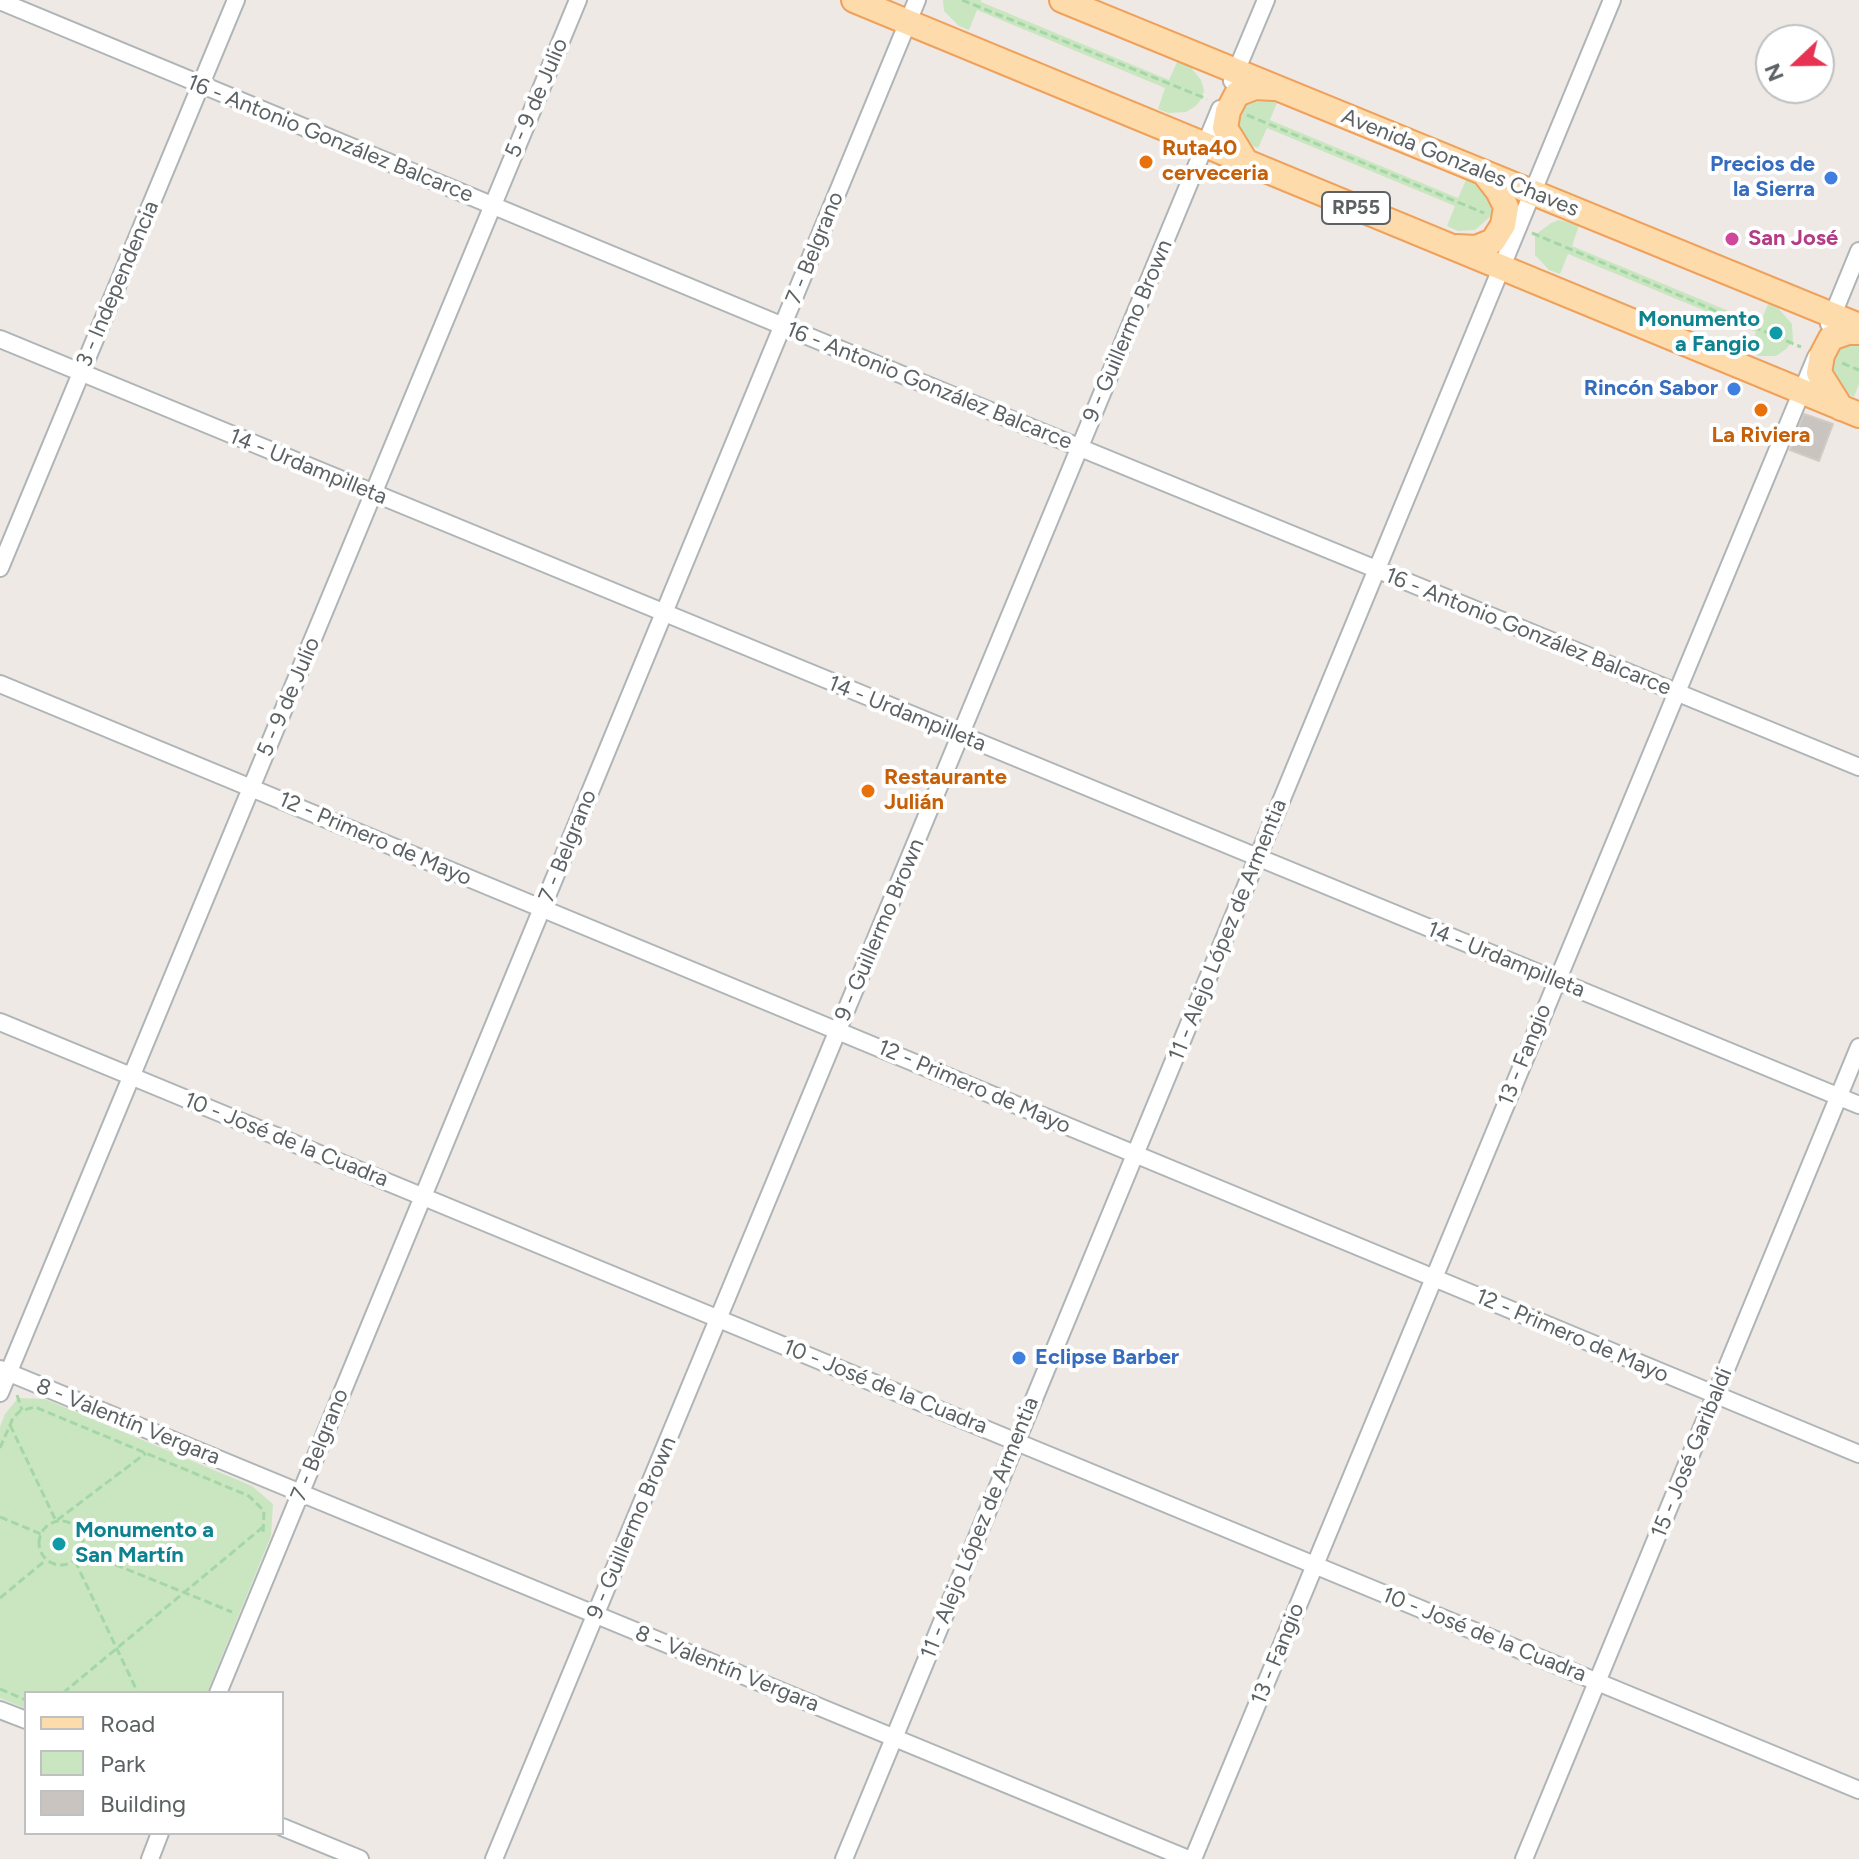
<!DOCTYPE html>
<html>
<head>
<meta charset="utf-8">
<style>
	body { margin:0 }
	#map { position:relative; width:1859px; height:1859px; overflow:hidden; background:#eee9e4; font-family:Figtree,sans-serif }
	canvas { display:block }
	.legend { position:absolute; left:24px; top:1691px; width:260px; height:144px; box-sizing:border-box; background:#fff; border:2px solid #bec0c1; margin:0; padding:10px 14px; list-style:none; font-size:24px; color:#5c6264 }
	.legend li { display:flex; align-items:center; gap:16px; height:40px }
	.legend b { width:40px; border:2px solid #bec0c1 }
	.north { position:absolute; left:1755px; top:24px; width:80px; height:80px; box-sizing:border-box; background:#fff; border:2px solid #bec0c1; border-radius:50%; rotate:248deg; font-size:22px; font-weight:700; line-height:32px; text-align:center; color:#5c6264 }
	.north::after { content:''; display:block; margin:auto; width:28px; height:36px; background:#e73251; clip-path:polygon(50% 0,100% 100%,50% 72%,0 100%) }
</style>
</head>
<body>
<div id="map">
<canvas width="1859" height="1859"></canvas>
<ul class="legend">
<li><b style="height:10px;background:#fedbaa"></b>Road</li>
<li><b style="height:22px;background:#cae6c1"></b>Park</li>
<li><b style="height:22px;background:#c9c4c0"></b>Building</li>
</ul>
<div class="north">N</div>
</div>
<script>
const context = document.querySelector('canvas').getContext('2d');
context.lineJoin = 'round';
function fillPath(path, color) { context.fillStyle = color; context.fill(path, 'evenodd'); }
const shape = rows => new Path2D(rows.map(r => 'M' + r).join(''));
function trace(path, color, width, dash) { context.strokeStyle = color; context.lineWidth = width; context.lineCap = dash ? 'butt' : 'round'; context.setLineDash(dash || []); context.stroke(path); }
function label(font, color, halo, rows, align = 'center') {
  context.font = font + ' Figtree,sans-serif'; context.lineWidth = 8; context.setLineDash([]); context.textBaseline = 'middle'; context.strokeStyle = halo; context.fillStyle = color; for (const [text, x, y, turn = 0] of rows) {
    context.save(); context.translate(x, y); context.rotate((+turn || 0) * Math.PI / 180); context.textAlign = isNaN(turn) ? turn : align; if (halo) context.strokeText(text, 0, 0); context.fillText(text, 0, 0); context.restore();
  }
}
const green = shape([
	[943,0,981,0,981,2,1169,80,1178,60,1188,64,1201,80,1204,90,1202,98,1196,106,1186,112,1168,113,1158,109,1165,88,977,10,969,30,959,26,944,11],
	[1250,97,1278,100,1270,120,1458,198,1467,178,1477,182,1491,198,1491,216,1475,230,1458,231,1447,226,1455,206,1267,128,1258,148,1248,144,1239,137,1234,110],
	[1559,220,1579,225,1572,246,1760,324,1768,304,1778,308,1792,324,1793,341,1786,349,1776,356,1759,356,1748,352,1756,332,1568,254,1560,274,1549,270,1535,255,1535,235,1551,223],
	[1854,343,1859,343,1859,384,1854,397,1844,392,1829,377,1830,358,1846,345],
	[18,1398,45,1399,252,1486,273,1504,271,1536,207,1693,26,1693,26,1709,0,1698,0,1427,5,1414]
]);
const building = shape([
	[1804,414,1833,424,1819,461,1790,450,1804,414]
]);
const path = shape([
	[962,0,1207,99],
	[1247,115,1484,213],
	[1532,233,1801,347],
	[1842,363,1859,370],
	[17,1395,22,1410],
	[10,1425,56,1521,146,1453],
	[0,1448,13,1418,20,1411,35,1407,249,1496,264,1511,263,1535],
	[0,1517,41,1534],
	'39 1543a22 22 0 1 1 44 0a22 22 0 1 1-44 0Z',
	[82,1551,232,1612],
	[75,1561,138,1693],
	[0,1598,46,1560],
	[0,1689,26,1700],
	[63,1693,263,1527]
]);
const street = shape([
	[0,1,783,326,1859,767],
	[1232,81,1266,0],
	[1829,324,1859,251],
	[0,339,1859,1105],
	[0,568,236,0],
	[0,684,1859,1454],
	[0,1022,1859,1790],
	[0,1369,1188,1859],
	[0,1393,578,0],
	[218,1693,917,0],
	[0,1710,26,1720],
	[282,1827,360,1859],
	[150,1859,160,1833],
	[494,1859,1220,109],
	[844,1859,1612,0],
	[1193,1859,1816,357],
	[1524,1859,1859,1047]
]);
const primary = shape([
	[854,0,1859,415],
	[1062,0,1859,326],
	[1246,162,1225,128,1228,111,1237,94,1255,87,1274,88],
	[1457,247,1476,248,1493,241,1503,225,1506,207,1498,191,1484,173],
	[1841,408,1819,373,1822,355,1831,338,1848,332,1859,332]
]);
const markers = [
	[1146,162,8,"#e8710a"],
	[1831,178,8,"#3f7fe0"],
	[1732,239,8,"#d1479c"],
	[1776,333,8,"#0f9aa8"],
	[1734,389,8,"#3f7fe0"],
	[1761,410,8,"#e8710a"],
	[868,791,8,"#e8710a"],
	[1019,1358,8,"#3f7fe0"],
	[59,1544,8,"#0f9aa8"]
];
const shields = [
	[1356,208,68]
];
const shieldNames = [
	["RP55",1356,208]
];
const streetNames = [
	["5 - 9 de Julio",537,98,-67],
	["16 - Antonio González Balcarce",330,139,22],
	["Avenida Gonzales Chaves",1460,163,22],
	["7 - Belgrano",815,248,-68],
	["3 - Independencia",118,284,-67],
	["9 - Guillermo Brown",1128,331,-67],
	["16 - Antonio González Balcarce",929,386,22],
	["14 - Urdampilleta",308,467,22],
	["16 - Antonio González Balcarce",1528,632,22],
	["5 - 9 de Julio",289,697,-67],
	["14 - Urdampilleta",907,714,22],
	["12 - Primero de Mayo",375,839,23],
	["7 - Belgrano",568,846,-68],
	["9 - Guillermo Brown",880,930,-67],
	["11 - Alejo López de Armentia",1228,930,-68],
	["14 - Urdampilleta",1506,960,22],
	["13 - Fangio",1525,1055,-68],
	["12 - Primero de Mayo",974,1087,23],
	["10 - José de la Cuadra",286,1140,22],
	["12 - Primero de Mayo",1572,1336,23],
	["10 - José de la Cuadra",885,1387,22],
	["8 - Valentín Vergara",128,1422,22],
	["7 - Belgrano",320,1445,-68],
	["15 - José Garibaldi",1692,1453,-68],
	["9 - Guillermo Brown",632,1528,-67],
	["11 - Alejo López de Armentia",980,1528,-68],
	["10 - José de la Cuadra",1484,1635,22],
	["13 - Fangio",1278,1654,-68],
	["8 - Valentín Vergara",727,1669,22]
];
const foodNames = [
	["Ruta40",1162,149],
	["cerveceria",1162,174],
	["La Riviera",1761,436,"center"],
	["Restaurante",884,778],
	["Julián",884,803]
];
const shopNames = [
	["Precios de",1815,165],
	["la Sierra",1815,190],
	["Rincón Sabor",1718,389],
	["Eclipse Barber",1035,1358,"left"]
];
const hotelNames = [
	["San José",1748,239]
];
const cultureNames = [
	["Monumento",1760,320],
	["a Fangio",1760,345],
	["Monumento a",75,1531,"left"],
	["San Martín",75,1556,"left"]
];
fillPath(green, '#cae6c1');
fillPath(building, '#c9c4c0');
trace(building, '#d3cac2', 2);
trace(street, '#afb4b6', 20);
trace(primary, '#efa15c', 28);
trace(path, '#a4d7a5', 3, [8, 4]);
trace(street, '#fff', 16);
trace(primary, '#fedbaa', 24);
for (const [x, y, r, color] of markers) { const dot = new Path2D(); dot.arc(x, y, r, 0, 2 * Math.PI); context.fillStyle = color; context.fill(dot); trace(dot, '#fff', 3); }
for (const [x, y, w] of shields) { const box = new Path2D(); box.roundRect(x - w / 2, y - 16, w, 32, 6); context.fillStyle = '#fff'; context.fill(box); trace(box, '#5c6264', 2); }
label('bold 20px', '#5c6264', null, shieldNames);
label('22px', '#5c6264', '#fff', streetNames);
label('bold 22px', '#c56008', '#fff', foodNames, 'left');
label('bold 22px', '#366cbe', '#fff', shopNames, 'right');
label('bold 22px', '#b23c85', '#fff', hotelNames, 'left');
label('bold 22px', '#0d838f', '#fff', cultureNames, 'right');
</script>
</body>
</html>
